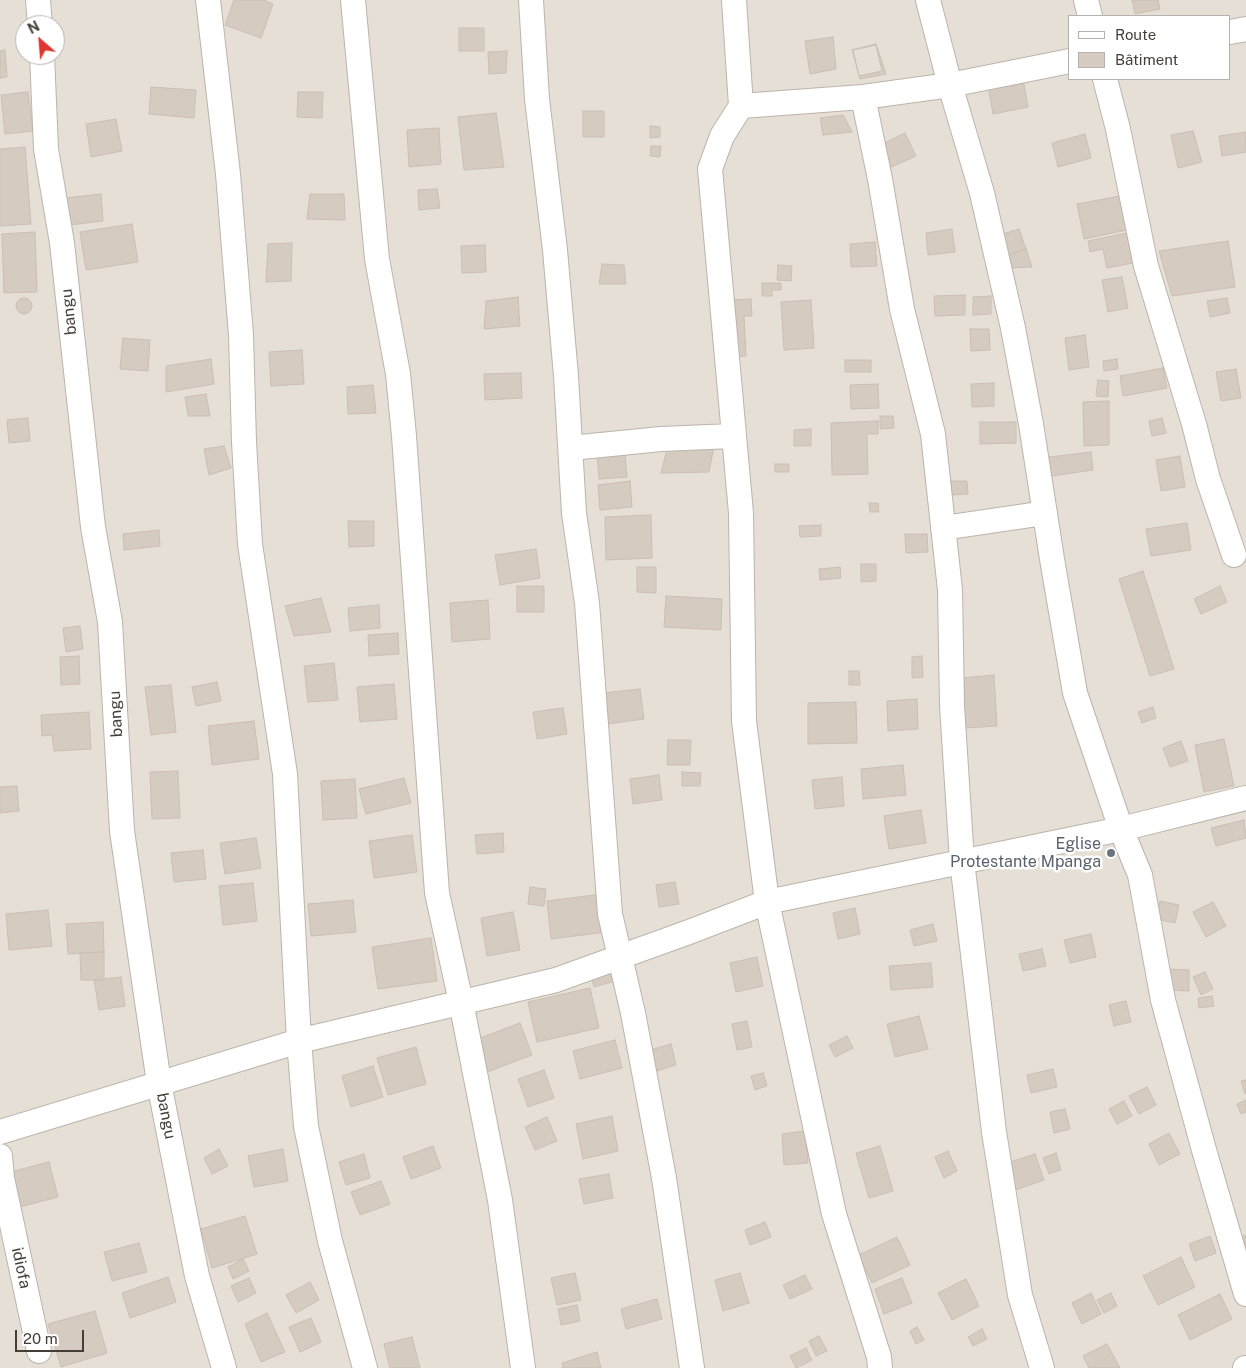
<!DOCTYPE html>
<html>
<head>
<meta charset="utf-8">
<style>
	body { margin:0 }
	#map { position:relative; width:1246px; height:1368px; overflow:hidden; background:#f2eee8; font-family:"Public Sans",sans-serif }
	canvas { display:block }
	.legend { position:absolute; left:1068px; top:15px; width:162px; height:65px; box-sizing:border-box; background:#fff; border:1px solid #b4b2af; margin:0; padding:6px 9px; list-style:none; font-size:15px; color:#443e37 }
	.legend li { display:flex; align-items:center; gap:10px; height:25px }
	.legend b { width:25px; border:1px solid #b4b2af }
	.north { position:absolute; left:15px; top:15px; width:50px; height:50px; box-sizing:border-box; background:#fff; border:1px solid #b4b2af; border-radius:50%; rotate:333deg; font-size:14px; font-weight:700; line-height:20px; text-align:center; color:#443e37 }
	.north::after { content:''; display:block; margin:auto; width:18px; height:22px; background:#e03630; clip-path:polygon(50% 0,100% 100%,50% 72%,0 100%) }
	.scale { position:absolute; left:15px; top:1330px; width:69px; height:22px; box-sizing:border-box; border:2px solid #443e37; border-top:0; padding-left:6px; font-size:15px; line-height:18px; white-space:nowrap; color:#443e37; -webkit-text-stroke:4px #fff; paint-order:stroke }
</style>
</head>
<body>
<div id="map">
<canvas width="1246" height="1368"></canvas>
<ul class="legend">
<li><b style="height:6px;background:#fff"></b>Route</li>
<li><b style="height:14px;background:#d5cbc1"></b>Bâtiment</li>
</ul>
<div class="north">N</div>
<div class="scale">20 m</div>
</div>
<script>
const context = document.querySelector('canvas').getContext('2d');
context.lineJoin = 'round';
function fillPath(path, color) { context.fillStyle = color; context.fill(path, 'evenodd'); }
const shape = rows => new Path2D(rows.map(r => 'M' + r).join(''));
function trace(path, color, width, dash) { context.strokeStyle = color; context.lineWidth = width; context.lineCap = dash ? 'butt' : 'round'; context.setLineDash(dash || []); context.stroke(path); }
function label(font, color, halo, rows, align = 'center') {
  context.font = font + ' "Public Sans",sans-serif'; context.lineWidth = 5; context.setLineDash([]); context.textBaseline = 'middle'; context.strokeStyle = halo; context.fillStyle = color; for (const [text, x, y, turn = 0] of rows) {
    context.save(); context.translate(x, y); context.rotate((+turn || 0) * Math.PI / 180); context.textAlign = isNaN(turn) ? turn : align; if (halo) context.strokeText(text, 0, 0); context.fillText(text, 0, 0); context.restore();
  }
}
const residential = shape([
	[0,0,1246,0,1246,1368,0,1368],
	[1070,16,1230,16,1230,79,1070,79],
	[25,25,55,25,55,55,25,55]
]);
const building = shape([
	[234,0,263,0,273,4,261,38,225,25,234,0],
	[1132,0,1158,0,1160,9,1135,14,1132,0],
	[459,28,484,28,484,51,459,51,459,28],
	[833,37,836,69,810,74,805,41,833,37],
	[876,44,886,74,860,79,852,50,876,44],
	[876,45,882,71,859,76,853,50,876,45],
	[5,50,7,77,0,78,0,51,5,50],
	[507,51,506,73,489,74,488,52,507,51],
	[1022,74,1028,107,993,114,987,80,1022,74],
	[151,87,196,90,194,118,149,114,151,87],
	[28,92,33,131,5,134,1,95,28,92],
	[298,92,323,92,322,118,297,117,298,92],
	[583,111,604,111,604,137,583,137,583,111],
	[496,113,504,167,464,170,458,117,496,113],
	[843,115,852,132,823,135,820,118,843,115],
	[116,119,122,151,91,157,86,124,116,119],
	[650,126,660,127,660,137,650,138,650,126],
	[439,128,441,164,409,167,407,130,439,128],
	[1193,131,1202,162,1178,168,1171,135,1193,131],
	[1246,132,1246,152,1222,156,1219,136,1246,132],
	[905,133,916,156,887,169,876,147,905,133],
	[1085,134,1091,158,1058,167,1052,143,1085,134],
	[651,146,661,146,660,157,650,156,651,146],
	[25,147,31,224,0,226,0,149,25,147],
	[437,189,440,208,419,210,418,190,437,189],
	[101,194,103,221,69,225,66,198,101,194],
	[310,194,344,194,345,220,307,219,310,194],
	[1120,196,1127,230,1084,239,1077,204,1120,196],
	[132,224,138,262,86,270,80,232,132,224],
	[952,229,955,252,928,255,926,233,952,229],
	[1019,229,1026,249,1006,256,1000,235,1019,229],
	[35,232,37,292,4,293,2,234,35,232],
	[1127,233,1133,263,1107,268,1103,249,1090,252,1088,241,1127,233],
	[1228,241,1235,287,1172,296,1159,251,1228,241],
	[875,242,877,266,851,267,850,244,875,242],
	[292,243,291,281,266,282,268,244,292,243],
	[485,245,486,272,462,273,461,246,485,245],
	[1026,249,1032,267,1010,268,1006,256,1026,249],
	[602,264,624,265,626,284,599,284,602,264],
	[778,265,792,266,791,281,777,280,778,265],
	[1122,277,1128,308,1108,312,1102,280,1122,277],
	[762,283,781,283,781,290,772,290,772,296,762,296,762,283],
	[965,295,965,315,935,316,934,296,965,295],
	[991,296,991,314,973,315,973,297,991,296],
	[518,297,520,326,484,329,486,301,518,297],
	'16 306a8 8 0 1 1 16 0a8 8 0 1 1-16 0Z',
	[1227,298,1230,313,1210,317,1207,301,1227,298],
	[751,299,752,316,744,316,746,356,735,357,732,300,751,299],
	[811,300,814,348,784,350,781,302,811,300],
	[970,329,989,329,990,350,971,351,970,329],
	[1085,335,1089,367,1069,370,1065,338,1085,335],
	[123,338,150,340,148,371,120,369,123,338],
	[302,350,304,384,271,386,269,352,302,350],
	[211,359,214,384,166,392,166,366,211,359],
	[1117,359,1118,369,1104,371,1103,361,1117,359],
	[845,360,871,360,871,372,845,372,845,360],
	[1163,368,1167,388,1123,396,1120,376,1163,368],
	[1236,369,1241,398,1221,401,1216,372,1236,369],
	[521,373,522,398,485,400,484,374,521,373],
	[1098,380,1109,381,1108,397,1096,396,1098,380],
	[994,383,994,406,972,407,971,384,994,383],
	[878,384,879,408,851,409,850,385,878,384],
	[373,385,376,413,348,414,347,387,373,385],
	[206,394,210,416,188,416,185,397,206,394],
	[1109,401,1109,445,1084,446,1083,402,1109,401],
	[880,416,893,416,894,428,880,429,880,416],
	[28,418,30,441,9,443,7,420,28,418],
	[1162,418,1166,433,1152,436,1149,421,1162,418],
	[878,421,878,434,867,434,868,474,832,475,831,423,878,421],
	[980,422,1016,422,1016,443,980,444,980,422],
	[811,429,811,446,794,446,794,430,811,429],
	[715,441,709,472,661,473,669,442,715,441],
	[224,446,231,468,209,475,204,449,224,446],
	[1091,452,1093,470,1045,477,1042,458,1091,452],
	[625,453,627,477,599,479,597,455,625,453],
	[1180,456,1185,487,1161,491,1156,460,1180,456],
	[775,464,789,464,789,472,775,472,775,464],
	[630,481,632,507,600,510,598,485,630,481],
	[951,481,967,481,968,494,951,495,951,481],
	[869,503,878,503,879,512,870,512,869,503],
	[651,515,652,558,606,560,605,517,651,515],
	[348,521,374,521,374,546,349,547,348,521],
	[1187,523,1191,550,1151,556,1146,529,1187,523],
	[821,525,821,536,800,537,799,526,821,525],
	[159,530,160,546,124,550,123,534,159,530],
	[905,534,927,534,928,552,906,553,905,534],
	[536,549,540,578,500,585,495,555,536,549],
	[861,564,876,564,876,581,861,582,861,564],
	[637,567,656,567,656,593,637,592,637,567],
	[840,567,841,578,820,580,819,569,840,567],
	[1143,571,1174,669,1150,676,1119,579,1143,571],
	[517,586,544,586,544,612,517,612,517,586],
	[1220,586,1227,602,1201,614,1194,599,1220,586],
	[666,596,722,599,721,630,664,627,666,596],
	[321,598,331,632,294,636,285,606,321,598],
	[488,600,490,639,452,642,450,603,488,600],
	[379,605,380,628,350,631,348,608,379,605],
	[80,626,83,649,66,652,63,628,80,626],
	[398,633,399,654,369,656,368,635,398,633],
	[79,656,80,684,61,685,60,657,79,656],
	[922,656,923,677,912,678,912,657,922,656],
	[334,663,338,700,308,702,304,666,334,663],
	[849,671,859,671,860,685,849,685,849,671],
	[994,675,997,726,965,728,962,678,994,675],
	[217,682,221,701,196,706,192,687,217,682],
	[394,684,397,719,360,722,357,687,394,684],
	[171,685,176,732,151,735,145,687,171,685],
	[640,689,644,719,607,724,603,693,640,689],
	[917,699,918,729,888,731,887,701,917,699],
	[856,702,857,743,808,744,808,703,856,702],
	[1153,707,1156,718,1142,723,1138,712,1153,707],
	[563,708,567,734,537,739,533,712,563,708],
	[89,712,91,749,54,751,52,735,42,736,41,715,89,712],
	[254,721,259,759,212,765,208,726,254,721],
	[1224,739,1234,786,1204,792,1195,745,1224,739],
	[668,740,691,740,690,765,667,765,668,740],
	[1181,741,1188,761,1170,767,1163,748,1181,741],
	[903,765,906,795,863,799,861,769,903,765],
	[178,771,180,818,152,819,150,772,178,771],
	[682,772,701,773,700,786,682,786,682,772],
	[659,775,662,800,633,804,630,779,659,775],
	[842,777,844,806,815,809,812,780,842,777],
	[404,778,411,803,366,814,359,789,404,778],
	[355,779,357,818,323,820,321,781,355,779],
	[17,786,19,811,0,813,0,787,17,786],
	[921,810,926,843,889,849,884,816,921,810],
	[1244,820,1246,838,1216,846,1211,828,1244,820],
	[503,833,504,852,477,854,475,835,503,833],
	[412,835,417,872,374,878,369,841,412,835],
	[256,838,261,868,225,874,220,843,256,838],
	[203,850,206,879,174,882,171,853,203,850],
	[675,882,679,904,659,907,656,885,675,882],
	[253,883,257,921,223,925,219,886,253,883],
	[530,887,546,889,544,906,528,904,530,887],
	[602,894,607,932,551,939,547,901,602,894],
	[353,900,356,932,311,936,308,904,353,900],
	[1160,901,1179,905,1175,923,1156,919,1160,901],
	[1213,902,1226,926,1206,937,1193,912,1213,902],
	[855,908,860,934,838,939,833,913,855,908],
	[48,910,52,946,9,950,6,914,48,910],
	[513,912,520,950,487,956,481,918,513,912],
	[103,922,104,952,68,954,66,924,103,922],
	[933,924,937,941,914,946,910,930,933,924],
	[1091,934,1096,957,1070,963,1064,940,1091,934],
	[431,938,437,981,378,989,372,947,431,938],
	[1042,949,1046,966,1023,971,1019,954,1042,949],
	[104,952,104,980,81,980,80,953,104,952],
	[757,957,763,986,736,992,730,963,757,957],
	[931,963,933,987,891,990,889,966,931,963],
	[616,969,619,980,594,987,591,976,616,969],
	[1167,969,1189,970,1189,991,1166,990,1167,969],
	[1205,972,1213,989,1201,995,1193,977,1205,972],
	[121,977,125,1006,99,1010,94,980,121,977],
	[590,988,599,1028,537,1042,528,1002,590,988],
	[1212,996,1214,1006,1199,1008,1198,998,1212,996],
	[1126,1001,1131,1022,1114,1026,1109,1005,1126,1001],
	[919,1016,928,1049,895,1057,887,1024,919,1016],
	[747,1021,752,1047,737,1050,732,1024,747,1021],
	[520,1023,532,1055,487,1072,475,1040,520,1023],
	[847,1036,853,1048,835,1057,829,1045,847,1036],
	[615,1040,622,1068,580,1079,573,1051,615,1040],
	[671,1044,676,1065,653,1072,647,1051,671,1044],
	[416,1047,426,1084,388,1095,377,1058,416,1047],
	[373,1066,383,1097,351,1107,342,1076,373,1066],
	[1053,1069,1057,1087,1031,1093,1027,1075,1053,1069],
	[544,1070,554,1098,528,1107,518,1079,544,1070],
	[763,1073,767,1086,755,1090,751,1076,763,1073],
	[1246,1080,1246,1094,1245,1094,1241,1081,1246,1080],
	[1147,1087,1156,1105,1139,1114,1129,1096,1147,1087],
	[1246,1100,1246,1112,1241,1114,1237,1104,1246,1100],
	[1124,1101,1132,1116,1117,1124,1109,1109,1124,1101],
	[1065,1109,1070,1129,1054,1133,1050,1112,1065,1109],
	[612,1116,618,1151,583,1159,576,1124,612,1116],
	[547,1117,557,1141,535,1150,525,1127,547,1117],
	[805,1131,808,1163,784,1165,782,1134,805,1131],
	[1169,1133,1180,1154,1159,1165,1149,1144,1169,1133],
	[433,1146,441,1168,411,1179,403,1157,433,1146],
	[880,1146,893,1191,869,1198,856,1153,880,1146],
	[219,1149,228,1166,212,1174,204,1158,219,1149],
	[283,1149,288,1181,254,1187,248,1156,283,1149],
	[948,1151,957,1171,944,1178,935,1157,948,1151],
	[1056,1153,1061,1170,1049,1174,1043,1158,1056,1153],
	[364,1154,370,1178,346,1185,339,1162,364,1154],
	[1035,1154,1044,1180,1010,1192,1001,1165,1035,1154],
	[49,1162,58,1197,16,1208,7,1173,49,1162],
	[609,1174,613,1198,584,1204,579,1179,609,1174],
	[381,1181,390,1204,360,1215,351,1192,381,1181],
	[245,1216,257,1254,212,1268,201,1229,245,1216],
	[765,1222,771,1237,750,1245,745,1230,765,1222],
	[1246,1235,1246,1267,1235,1239,1246,1235],
	[1210,1236,1216,1253,1195,1261,1189,1244,1210,1236],
	[897,1237,910,1265,872,1283,859,1255,897,1237],
	[139,1243,147,1272,112,1281,104,1252,139,1243],
	[1181,1257,1195,1287,1158,1305,1143,1276,1181,1257],
	[243,1259,249,1271,233,1279,228,1267,243,1259],
	[575,1273,581,1300,557,1305,551,1278,575,1273],
	[740,1273,749,1303,723,1311,715,1280,740,1273],
	[805,1275,812,1289,790,1299,783,1285,805,1275],
	[168,1277,176,1302,130,1318,122,1293,168,1277],
	[249,1278,256,1293,238,1302,231,1286,249,1278],
	[902,1278,912,1303,884,1314,875,1289,902,1278],
	[966,1279,979,1306,952,1320,938,1293,966,1279],
	[310,1282,319,1300,296,1313,286,1295,310,1282],
	[1091,1293,1101,1314,1082,1324,1072,1303,1091,1293],
	[1111,1293,1117,1306,1104,1313,1097,1300,1111,1293],
	[1220,1294,1232,1319,1190,1340,1178,1315,1220,1294],
	[657,1299,662,1319,626,1329,621,1309,657,1299],
	[577,1305,580,1321,561,1325,558,1309,577,1305],
	[95,1311,107,1353,61,1367,48,1324,95,1311],
	[267,1313,285,1352,261,1362,245,1324,267,1313],
	[311,1318,321,1342,300,1352,289,1327,311,1318],
	[917,1327,924,1340,916,1344,910,1331,917,1327],
	[982,1329,987,1339,973,1346,968,1337,982,1329],
	[819,1336,827,1351,816,1356,809,1341,819,1336],
	[412,1337,420,1368,390,1368,384,1344,412,1337],
	[1107,1344,1120,1368,1089,1368,1083,1356,1107,1344],
	[806,1348,812,1360,796,1368,790,1356,806,1348],
	[597,1352,601,1368,563,1368,562,1363,597,1352]
]);
const minor = shape([
	[38,0,40,25],
	[208,0,228,174,241,335,244,442,250,544,285,774,299,1041,306,1126,330,1241,365,1368],
	[353,0,377,259,398,374,404,436,437,893,461,1002,500,1200,523,1368],
	[531,0,537,99,555,250,566,376,574,513,587,603,610,914,633,1013,664,1178,692,1368],
	[734,0,741,106,722,136,710,169,741,513,744,721,767,902,834,1214,879,1357,880,1368],
	[928,0,950,85,982,193,1013,328,1031,424,1052,559,1075,693,1121,829,1140,875,1163,1000,1204,1150,1246,1294],
	[1086,0,1090,16],
	[1230,32,1246,29],
	[42,55,46,149,62,243,93,527,110,622,122,831,159,1083,197,1276,224,1368],
	[1105,79,1118,129,1146,266,1194,424,1208,479,1234,555],
	[863,97,880,179,902,309,933,434,950,590,952,706,962,861,994,1132,1020,1295,1042,1368],
	[741,106,863,97,950,85,1070,61],
	[571,448,661,439,733,436],
	[943,528,1045,513],
	[0,1132,299,1041,556,980,689,932,767,902,1121,829,1246,798],
	[0,1156,2,1178,39,1351],
	[1245,1368,1246,1368]
]);
const markers = [
	[1111,853,5,"#6b7280"]
];
const streetNames = [
	["bangu",69,312,-96],
	["bangu",116,714,-93],
	["bangu",166,1116,79],
	["idiofa",21,1268,78]
];
const worshipNames = [
	["Eglise",1101,844],
	["Protestante Mpanga",1101,862]
];
fillPath(residential, '#e5dfd6');
fillPath(building, '#d5cbc1');
trace(building, '#ccbfb3', 1);
trace(minor, '#bcb4ab', 26);
trace(minor, '#fff', 24);
for (const [x, y, r, color] of markers) { const dot = new Path2D(); dot.arc(x, y, r, 0, 2 * Math.PI); context.fillStyle = color; context.fill(dot); trace(dot, '#fff', 2); }
label('16px', '#443e37', '#fff', streetNames);
label('16px', '#5b616d', '#fff', worshipNames, 'right');
</script>
</body>
</html>
